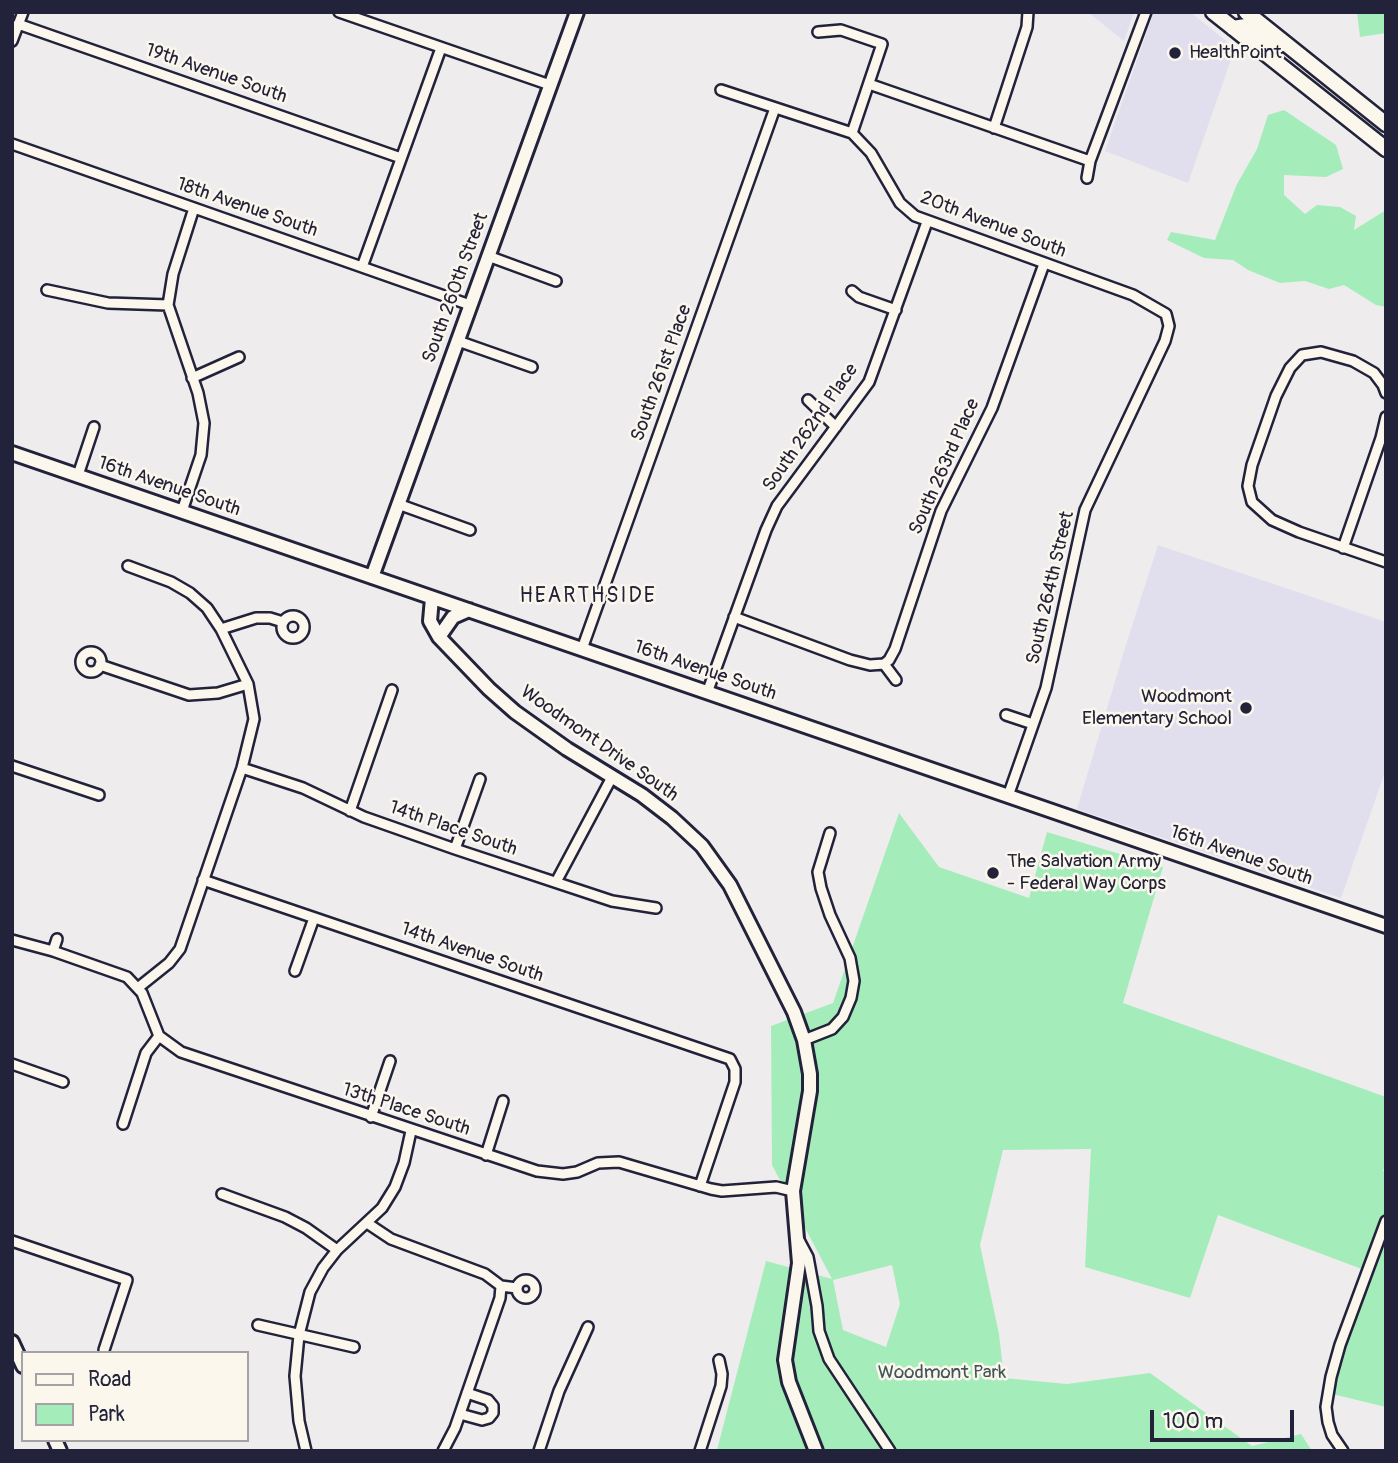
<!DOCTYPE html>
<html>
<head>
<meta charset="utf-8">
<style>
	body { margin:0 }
	#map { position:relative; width:1398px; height:1463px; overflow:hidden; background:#efeced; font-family:Pangolin,sans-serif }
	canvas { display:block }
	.frame { position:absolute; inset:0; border:14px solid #22223b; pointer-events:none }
	.legend { position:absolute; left:21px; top:1351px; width:228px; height:91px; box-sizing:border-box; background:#fbf7ec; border:2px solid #a4a2a5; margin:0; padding:9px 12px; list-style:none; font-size:21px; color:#22223b }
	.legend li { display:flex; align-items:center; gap:14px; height:35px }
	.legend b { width:35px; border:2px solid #a4a2a5 }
	.scale { position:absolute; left:1150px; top:1410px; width:144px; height:32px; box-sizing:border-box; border:4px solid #22223b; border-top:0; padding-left:9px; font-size:21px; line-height:24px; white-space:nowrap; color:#22223b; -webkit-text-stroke:5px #fbf7ec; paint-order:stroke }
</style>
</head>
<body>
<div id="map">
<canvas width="1398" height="1463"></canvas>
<div class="frame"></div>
<ul class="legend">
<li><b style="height:9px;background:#fbf7ec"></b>Road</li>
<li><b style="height:19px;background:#a4edbb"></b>Park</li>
</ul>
<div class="scale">100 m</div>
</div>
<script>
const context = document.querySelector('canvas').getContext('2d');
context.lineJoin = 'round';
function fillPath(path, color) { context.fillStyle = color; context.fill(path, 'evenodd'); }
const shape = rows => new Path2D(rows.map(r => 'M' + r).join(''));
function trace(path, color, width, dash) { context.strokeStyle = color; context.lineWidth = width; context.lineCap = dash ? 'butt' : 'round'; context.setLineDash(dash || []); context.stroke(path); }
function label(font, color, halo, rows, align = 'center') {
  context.font = font + ' Pangolin,sans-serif'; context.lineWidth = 5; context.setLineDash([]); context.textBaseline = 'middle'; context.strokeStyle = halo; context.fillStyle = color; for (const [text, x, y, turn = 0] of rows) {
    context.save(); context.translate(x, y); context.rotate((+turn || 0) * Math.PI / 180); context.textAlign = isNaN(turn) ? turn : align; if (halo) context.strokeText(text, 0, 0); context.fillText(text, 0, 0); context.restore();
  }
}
const built = shape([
	[1089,12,1134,12,1124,41,1089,13],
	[1154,12,1190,12,1235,48,1188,183,1105,151],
	[1158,545,1386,622,1386,769,1341,898,1077,809,1125,648]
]);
const green = shape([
	[1357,12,1386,12,1386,33,1360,37],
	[1284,110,1336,145,1343,169,1326,177,1284,175,1284,195,1305,214,1317,205,1340,207,1356,216,1354,230,1386,210,1386,307,1376,305,1344,285,1329,289,1305,281,1280,283,1248,270,1233,260,1204,258,1167,240,1171,232,1215,240,1237,184,1257,149,1268,115],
	[899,813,939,867,1029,898,1047,832,1163,867,1123,1003,1386,1097,1386,1163,1383,1171,1386,1172,1386,1407,1328,1393,1367,1271,1218,1215,1190,1298,1085,1267,1091,1149,1003,1150,980,1245,999,1334,1004,1378,1067,1384,1150,1373,1252,1446,1301,1434,1312,1451,717,1450,766,1261,832,1279,772,1165,771,1026,833,1003],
	[892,1265,900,1304,886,1347,843,1330,833,1280]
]);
const minor = shape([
	[339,12,550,85],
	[18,24,401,158],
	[818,32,841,30,882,44,852,133],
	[12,41,23,12],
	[869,84,1090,161],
	[721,90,852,133,871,153,900,203,915,216,1133,295,1166,314,1169,326,1165,341,1085,510,1046,688,1008,796],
	[994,128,1027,27,1028,12],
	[12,144,470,305],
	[1087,178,1090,161,1146,12],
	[488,256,556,281],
	[362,267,441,48],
	[47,290,108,303,168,305],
	[852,291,859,297,896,310],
	[458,341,532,367],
	[192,378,239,357],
	[1386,393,1383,385,1374,373,1353,361,1321,352,1302,355,1290,368,1276,396,1252,465,1248,486,1252,502,1272,520,1299,532,1386,562],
	[808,400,836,427],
	[78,475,94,427],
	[398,504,470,530],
	[182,511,201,455,204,423,198,393,168,305,173,274,194,208],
	[1343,548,1381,438,1386,417],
	[128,566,171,582,190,593,207,608,221,629,248,684,254,719,242,768,180,949,169,963,139,987],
	'282 627a11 11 0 1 1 22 0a11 11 0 1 1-22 0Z',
	[734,617,850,660,870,665,884,664],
	[221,629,256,618,270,618,283,622],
	[582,649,775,108],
	'81 662a10 10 0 1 1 20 0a10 10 0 1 1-20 0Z',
	[884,664,889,660,895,649,941,511,992,408,1044,264],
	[884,664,896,680],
	[100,665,189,695,218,693,248,684],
	[707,693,766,530,777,506,869,382,927,222],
	[1006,715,1033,724],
	[12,766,99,795],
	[242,768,303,788,364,817,455,849,612,901,656,908],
	[350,811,392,690],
	[455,849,480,779],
	[203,880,730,1059,735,1069,735,1082,700,1186],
	[556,882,612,777],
	[12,940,53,951,127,977,142,993,159,1036,181,1052,537,1171,563,1174,577,1172,598,1163,619,1162,711,1189,722,1191,776,1187,793,1191],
	[53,951,57,939],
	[295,971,314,918],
	[804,1040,832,1029,843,1017,851,998,854,981,850,958,830,915,821,888,818,872,830,833],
	[12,1064,63,1082],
	[371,1117,390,1061],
	[123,1124,146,1053,159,1036],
	[486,1155,503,1101],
	[222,1194,285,1217,306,1228,337,1250],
	[367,1223,391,1239,485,1274,501,1286,517,1288],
	[799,1240,808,1257,817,1306,819,1331,829,1359,890,1451],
	[12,1241,127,1280,104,1350],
	'517 1289a9 9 0 1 1 18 0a9 9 0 1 1-18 0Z',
	[258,1325,354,1347],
	[460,1414,482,1420,489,1418,493,1413,493,1406,488,1400,467,1393],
	[306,1451,299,1421,295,1376,299,1335,310,1292,323,1268,337,1250,382,1208,395,1187,404,1163,411,1131],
	[443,1451,455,1428,500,1298,501,1286],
	[539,1451,559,1391,588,1327],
	[700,1451,721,1386,722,1374,719,1360],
	[1343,1451,1332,1435,1328,1422,1326,1407,1331,1377,1340,1345,1386,1221]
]);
const secondary = shape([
	[12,453,1386,926],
	[372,577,577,12],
	[432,598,430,621,439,637,489,689,515,712,567,749,642,795,672,818,702,846,730,885,794,1012,804,1040,810,1074,810,1091,793,1191,799,1263,785,1360,789,1382,816,1451],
	[439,637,453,617,469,610],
	[12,1342,23,1366],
	[55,1440,60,1451]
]);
const primary = shape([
	[1213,12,1386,149],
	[1246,12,1386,124],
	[1233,28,1246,26,1262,38,1279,45]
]);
const markers = [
	[1175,53,7,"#22223b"],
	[1246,708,7,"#22223b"],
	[993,873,7,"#22223b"]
];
const poiNames = [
	["HealthPoint",1189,53],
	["Woodmont",1232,697,"right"],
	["Elementary School",1232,719,"right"],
	["The Salvation Army",1007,862],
	["- Federal Way Corps",1007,884]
];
const streetNames = [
	["19th Avenue South",216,74,19],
	["18th Avenue South",247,208,19],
	["20th Avenue South",993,225,21],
	["South 260th Street",456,288,-70],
	["South 261st Place",662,373,-70],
	["South 262nd Place",811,428,-55],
	["South 263rd Place",945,467,-66],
	["16th Avenue South",169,487,19],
	["South 264th Street",1051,588,-77],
	["16th Avenue South",705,671,19],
	["Woodmont Drive South",599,744,35],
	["14th Place South",453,829,19],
	["16th Avenue South",1241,856,19],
	["14th Avenue South",472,953,19],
	["13th Place South",406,1110,18]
];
const parkNames = [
	["Woodmont Park",942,1373]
];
const neighbourhoodNames = [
	["HEARTHSIDE",588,597]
];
fillPath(built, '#e1deee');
fillPath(green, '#a4edbb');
trace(minor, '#22223b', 14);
trace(secondary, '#22223b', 18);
trace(primary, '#22223b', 19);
trace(minor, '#fbf7ec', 9);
trace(secondary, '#fbf7ec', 12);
trace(primary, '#fbf7ec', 14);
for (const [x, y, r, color] of markers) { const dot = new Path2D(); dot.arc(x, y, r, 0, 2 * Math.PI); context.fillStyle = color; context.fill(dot); trace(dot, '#fbf7ec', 2.5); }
label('19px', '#22223b', '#fbf7ec', poiNames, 'left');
label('19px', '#22223b', '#fbf7ec', streetNames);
label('19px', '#42555b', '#fbf7ec', parkNames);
context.letterSpacing = '2px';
label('21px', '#22223b', '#fbf7ec', neighbourhoodNames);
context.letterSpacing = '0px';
</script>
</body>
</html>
